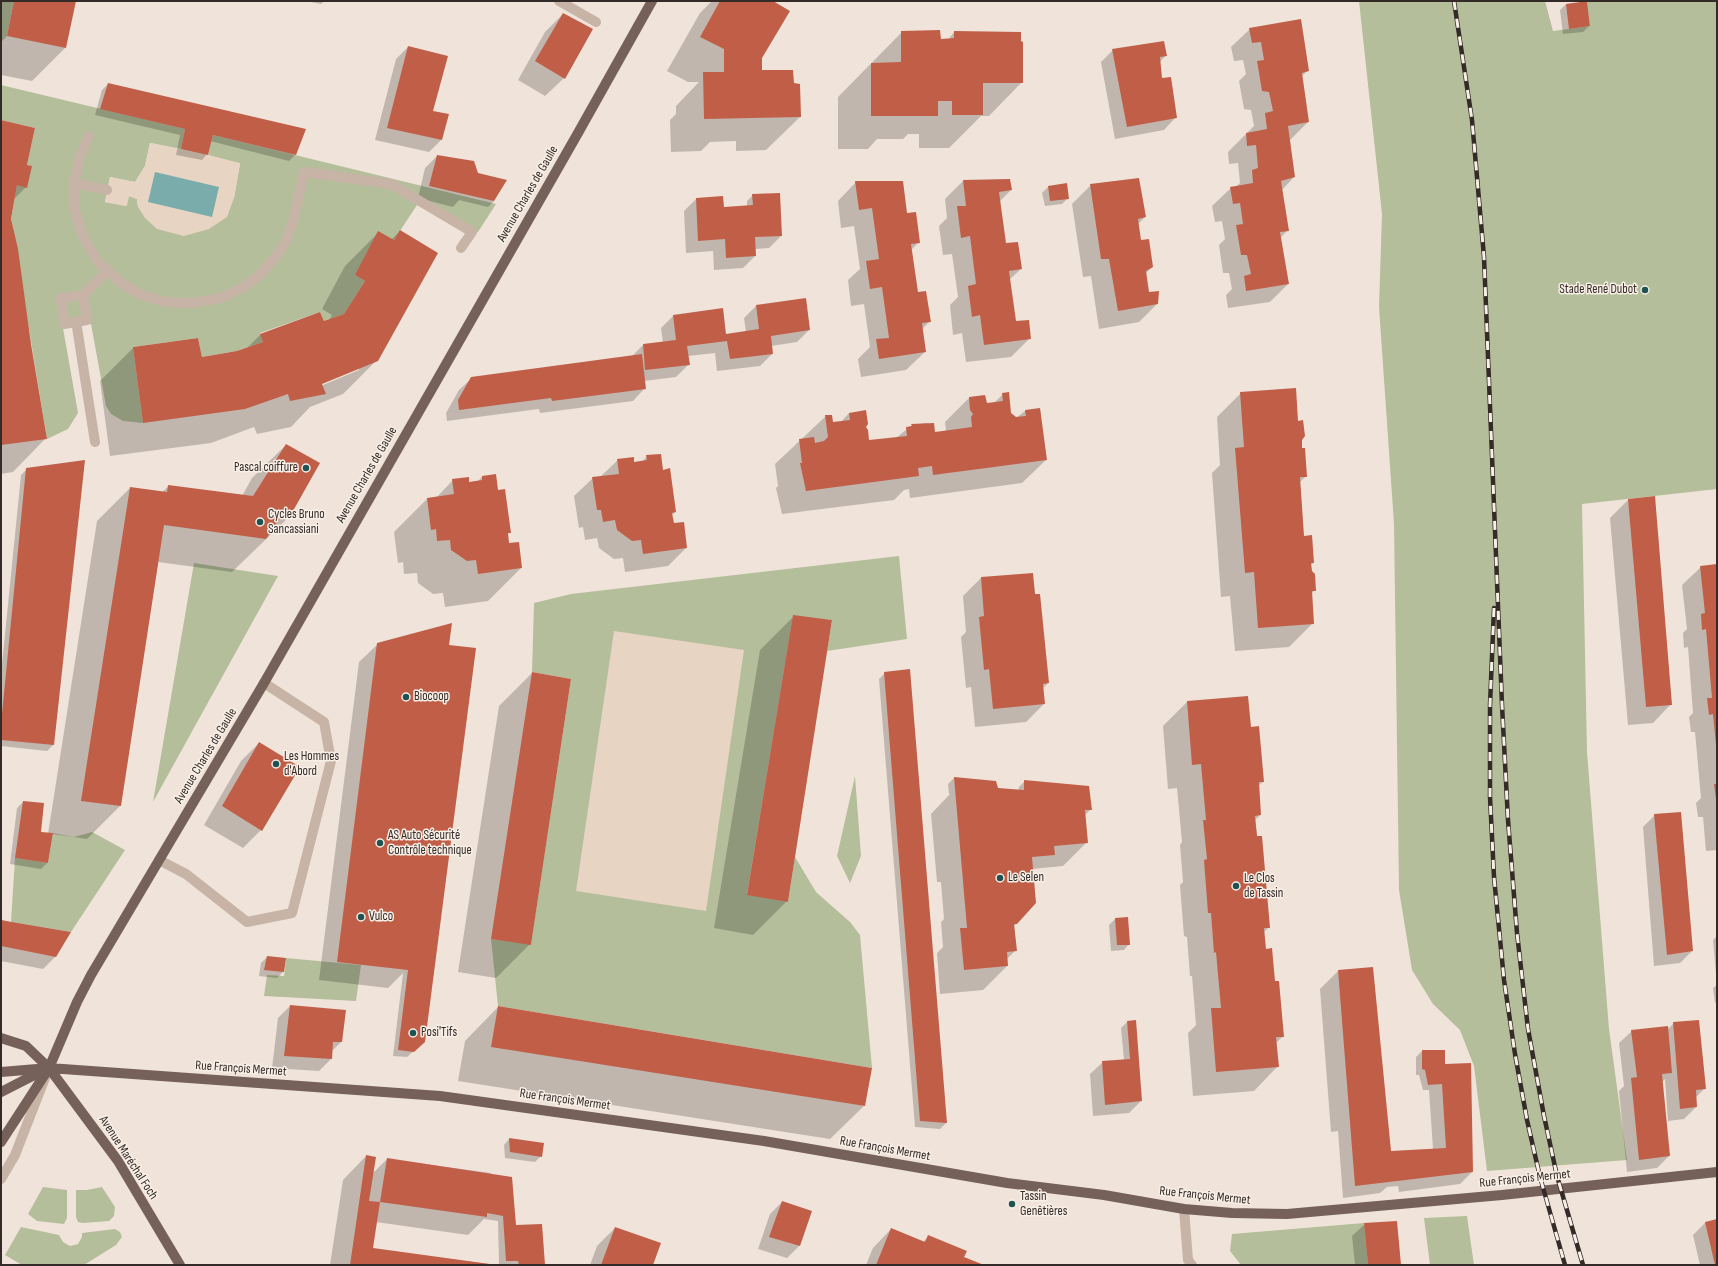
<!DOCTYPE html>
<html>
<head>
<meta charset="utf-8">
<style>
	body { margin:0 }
	#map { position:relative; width:1718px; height:1266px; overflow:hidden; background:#f0e4da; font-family:"Sofia Sans Condensed",sans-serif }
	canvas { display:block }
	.frame { position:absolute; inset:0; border:2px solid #342a27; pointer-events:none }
</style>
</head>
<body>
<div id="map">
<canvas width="1718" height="1266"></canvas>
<div class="frame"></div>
</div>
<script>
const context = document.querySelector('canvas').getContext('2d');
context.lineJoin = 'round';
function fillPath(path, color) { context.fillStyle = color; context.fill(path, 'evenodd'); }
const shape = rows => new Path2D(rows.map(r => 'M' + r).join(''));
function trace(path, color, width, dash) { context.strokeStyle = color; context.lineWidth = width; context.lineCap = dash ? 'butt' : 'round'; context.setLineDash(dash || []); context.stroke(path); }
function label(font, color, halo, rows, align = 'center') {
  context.font = font + ' "Sofia Sans Condensed",sans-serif'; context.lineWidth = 3; context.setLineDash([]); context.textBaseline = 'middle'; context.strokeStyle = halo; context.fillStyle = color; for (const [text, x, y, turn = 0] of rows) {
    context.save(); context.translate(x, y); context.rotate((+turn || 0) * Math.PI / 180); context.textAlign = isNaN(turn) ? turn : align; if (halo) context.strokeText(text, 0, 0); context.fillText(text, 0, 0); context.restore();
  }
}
const green = shape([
	[1,1,14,1,7,36,1,42],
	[1359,1,1545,1,1553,31,1590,26,1587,1,1717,1,1717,489,1582,504,1587,752,1609,1029,1627,1160,1487,1171,1474,1066,1460,1030,1433,1004,1412,970,1399,890,1394,524,1379,307,1382,214],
	[1,85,185,129,181,149,150,143,145,166,135,182,110,177,105,202,126,206,129,196,137,199,138,207,234,198,240,164,208,155,213,135,496,204,478,232,417,205,394,240,355,275,365,281,344,314,324,321,320,312,260,333,263,342,237,351,202,357,198,338,133,347,143,423,123,421,111,414,106,406,91,324,63,328,78,413,68,429,47,439,11,219,17,185,31,166,27,165,35,128,1,120],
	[899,556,907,639,827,651,832,620,793,616,747,894,788,902,795,857,816,892,850,922,860,935,872,1068,498,1006,491,939,531,944,571,679,532,672,534,603,571,594],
	[194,563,278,576,153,802],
	[855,776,861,856,850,883,837,856],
	[92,832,125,850,71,932,11,922,15,858,48,863,53,833,74,837],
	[286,958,361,965,356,1001,264,996,267,975,284,976],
	[43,1187,67,1190,67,1218,64,1224,37,1221,28,1214],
	[102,1187,115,1207,114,1216,109,1221,83,1223,78,1222,76,1217,76,1190,87,1190],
	[1467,1216,1474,1265,1430,1265,1424,1218],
	[1364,1223,1368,1265,1241,1265,1230,1251,1232,1234],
	[21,1227,59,1235,63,1242,70,1246,78,1244,82,1237,82,1233,115,1229,120,1232,122,1237,116,1245,84,1265,22,1265,5,1255]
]);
const plaza = shape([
	[150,143,208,155,240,163,234,198,227,217,209,229,184,236,157,229,145,218,138,207,137,199,129,196,127,206,105,202,110,177,135,182,145,166],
	[614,631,744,650,706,911,576,891]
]);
const water = shape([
	[155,172,219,187,212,217,148,202]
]);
const shadow = shape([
	[1,1,75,1,65,48,32,81,1,75],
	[306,1,324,1,321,4],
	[712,1,770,1,761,58,761,71,793,84,800,117,766,150,736,151,736,141,710,142,701,151,671,152,670,120,676,114,676,106,699,82,688,82,667,71,700,13],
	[1566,4,1589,26,1583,32,1563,34,1560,10],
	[563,14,564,78,545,96,518,80,545,32],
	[1250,29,1308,70,1301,77,1308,122,1290,140,1294,177,1282,190,1287,231,1280,238,1288,284,1270,302,1228,308,1226,295,1232,289,1229,273,1223,273,1219,245,1225,239,1222,221,1215,222,1212,206,1231,188,1236,187,1240,183,1238,163,1229,164,1228,152,1254,126,1251,110,1244,109,1239,81,1246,74,1243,60,1234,61,1231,47],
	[902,32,940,40,948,40,954,32,1022,82,989,116,981,116,949,148,919,148,919,134,908,134,903,139,877,139,868,149,838,149,838,97],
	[408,47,441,140,429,152,375,140,396,59],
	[1113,50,1166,55,1160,62,1161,79,1176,117,1164,130,1115,139,1101,62],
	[108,84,295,155,289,161,210,141,207,154,202,160,176,155,180,135,95,115,102,90],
	[1,121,26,166,26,187,13,200,10,219,46,438,13,472,1,474],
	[437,156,478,174,494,201,488,207,459,200,453,207,418,198,425,168],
	[1009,180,1011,190,999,202,1005,244,1021,269,1009,280,1015,322,1030,338,1011,357,966,362,962,333,953,335,950,305,958,297,952,254,943,255,939,226,947,218,945,199,963,181],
	[856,182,906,214,919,242,911,250,917,293,930,321,922,329,925,352,906,370,861,377,858,359,870,347,864,304,851,306,848,280,860,269,854,226,841,228,838,201],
	[1091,185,1145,217,1138,224,1140,241,1152,267,1145,274,1148,293,1157,304,1139,322,1099,329,1091,276,1083,277,1072,204],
	[1048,187,1068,198,1062,204,1045,206,1042,193],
	[753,195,781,236,769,248,755,249,755,256,743,268,714,270,713,251,686,253,684,211,696,199,712,198,721,208,747,207,747,201],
	[400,231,377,360,343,394,310,407,291,427,257,434,254,427,211,443,110,456,100,381,133,348,201,359,246,349,261,334,329,320,332,315,322,309,345,266,378,233,391,240],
	[359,367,359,370,318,387,317,385],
	[757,305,809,330,797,342,771,346,772,354,760,366,717,371,715,353,688,356,689,364,676,377,644,381,645,388,633,401,540,413,539,409,447,421,446,413,459,390,472,378,631,357,643,345,663,343,661,328,673,316,725,335,746,332,744,318],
	[1241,393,1298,422,1306,476,1299,483,1303,537,1313,563,1310,566,1315,590,1311,594,1313,623,1289,647,1235,651,1230,596,1221,597,1212,473,1220,465,1217,417],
	[1003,394,1010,414,1016,418,1025,411,1040,409,1046,460,1022,483,910,498,909,489,904,490,894,500,782,514,776,488,778,486,775,464,826,416,832,423,841,422,849,413,864,427,869,441,896,438,912,425,927,423,934,433,946,431,945,422,969,398,985,396,986,404,994,403],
	[286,445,319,463,288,518,232,572,158,562,120,806,87,839,52,834,47,863,41,869,10,864,17,808,23,802,39,833,48,834,97,521,130,488,162,492,169,486,242,496,252,478],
	[647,456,662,471,675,512,672,515,673,524,686,548,668,566,625,572,623,558,614,559,599,548,597,538,585,540,583,527,579,528,574,496,593,478,600,477,618,460,633,463,642,462],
	[27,469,53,745,47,751,1,746,1,674,21,475],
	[482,477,497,491,510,532,507,535,508,544,521,568,488,601,445,607,443,593,433,594,418,583,417,573,404,574,403,562,398,563,394,532,428,498,436,498,453,480,469,483,477,482],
	[1628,500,1671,704,1653,723,1628,725,1610,518],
	[1717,565,1717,850,1706,851,1703,817,1698,817,1696,803,1701,798,1695,732,1691,732,1689,717,1693,713,1688,647,1684,648,1683,633,1687,629,1682,585,1701,567],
	[1032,574,1048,683,1043,688,1044,704,1026,722,975,727,971,687,966,688,961,637,966,632,963,596,981,578],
	[793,617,787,901,753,935,714,928,760,650],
	[378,644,418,1047,407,1057,393,1056,403,973,388,988,319,980,359,662],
	[909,671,946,1123,940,1129,915,1127,879,679,885,673],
	[532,673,530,944,496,978,458,972,499,706],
	[1247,697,1250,728,1263,782,1258,786,1260,815,1255,820,1269,927,1264,932,1265,950,1274,982,1283,1036,1276,1043,1277,1067,1254,1091,1193,1096,1188,1033,1196,1025,1192,976,1190,976,1187,937,1184,936,1180,885,1183,882,1180,845,1182,842,1177,788,1168,789,1163,726,1187,702],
	[259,743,261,830,243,848,204,825,241,761],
	[954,778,995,782,996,789,1018,791,1019,787,1025,781,1091,809,1085,815,1087,842,1063,866,1032,869,1017,923,1014,926,1016,950,1006,960,1007,966,983,990,940,994,937,953,943,947,941,922,944,919,941,882,937,882,931,814,950,794,949,794,948,784],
	[1655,815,1692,951,1680,963,1654,966,1643,827],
	[1127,918,1129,944,1124,950,1111,951,1109,925,1115,919],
	[1,920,69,932,56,956,43,969,1,961],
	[1717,936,1717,1002,1715,1003,1713,988,1717,985,1713,940],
	[267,957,283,972,277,978,259,976,261,963],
	[1338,971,1390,1152,1433,1149,1429,1090,1423,1090,1419,1075,1416,1075,1416,1057,1422,1051,1444,1051,1444,1064,1472,1172,1460,1184,1399,1192,1398,1186,1387,1187,1380,1193,1343,1198,1338,1131,1331,1132,1320,989],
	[290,1006,341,1042,331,1052,331,1059,319,1071,272,1068,278,1018],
	[498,1007,864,1106,830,1139,458,1081,465,1041],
	[1127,1022,1141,1101,1129,1113,1093,1116,1090,1074,1103,1062,1124,1060,1121,1028],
	[1674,1023,1705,1088,1696,1097,1696,1107,1684,1119,1668,1121,1665,1079,1662,1082,1669,1156,1657,1168,1627,1172,1619,1091,1624,1086,1619,1043,1632,1031,1668,1029],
	[509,1139,541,1156,535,1162,505,1158,504,1145],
	[366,1156,372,1174,387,1159,491,1173,490,1177,515,1226,544,1265,499,1265,498,1221,484,1219,468,1235,376,1222,372,1249,497,1265,330,1265,343,1180],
	[782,1202,810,1211,799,1246,787,1258,758,1249,770,1214],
	[1717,1220,1717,1265,1700,1265,1693,1235,1705,1223],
	[1365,1224,1400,1265,1355,1265,1352,1236],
	[615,1228,652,1265,590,1265,597,1246],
	[891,1229,923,1242,928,1237,963,1257,982,1265,866,1265,873,1248]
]);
const building = shape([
	[14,1,76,1,66,48,7,36],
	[720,1,773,1,790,11,762,58,762,70,793,70,794,83,800,84,801,117,704,119,703,72,724,72,724,49,700,37],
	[1587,1,1590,26,1569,29,1566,4],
	[563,13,593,29,565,79,535,61],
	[1301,19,1309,71,1302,73,1309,122,1288,126,1295,177,1281,181,1289,231,1280,232,1289,284,1246,291,1244,276,1251,274,1247,255,1241,255,1236,225,1243,224,1240,203,1233,204,1230,187,1253,183,1252,170,1258,168,1256,145,1247,146,1246,133,1267,129,1265,113,1273,111,1269,92,1262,91,1257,61,1264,60,1261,42,1252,43,1249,28],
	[940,30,941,39,954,38,954,31,1021,32,1021,41,1023,42,1023,83,983,83,983,115,952,115,952,101,938,101,938,116,871,116,871,63,901,62,901,31],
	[1164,41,1167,56,1160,57,1162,78,1171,77,1177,118,1127,127,1112,49],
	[408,46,448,56,433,111,449,114,442,140,387,128],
	[108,83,306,129,296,155,213,135,208,155,181,149,185,129,100,109],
	[1,120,35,128,27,165,32,166,27,188,17,185,11,219,18,249,31,344,47,439,1,445],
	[437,155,474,161,478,173,507,180,494,201,429,186],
	[1139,178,1146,217,1138,219,1141,240,1149,239,1153,267,1146,271,1149,292,1159,291,1158,304,1118,311,1109,259,1101,259,1090,184],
	[1010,179,1012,190,999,192,1006,243,1018,242,1022,269,1009,271,1016,321,1029,320,1031,339,984,345,980,315,972,317,968,286,976,284,970,236,961,238,957,206,966,206,963,180],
	[855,181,903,181,907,213,916,212,920,243,911,244,918,292,926,291,931,322,922,323,926,352,879,359,876,339,889,338,882,287,870,289,866,261,879,259,872,208,859,210],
	[1067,183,1069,199,1050,201,1048,186],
	[780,193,782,236,755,237,756,256,726,258,725,239,698,241,696,198,723,196,724,207,753,205,752,194],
	[400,230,438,253,378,361,322,384,326,394,290,401,288,394,245,409,143,423,133,347,198,338,202,357,237,351,263,342,260,334,320,312,324,321,344,314,365,281,355,275,378,231,394,240],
	[806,298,810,330,771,336,773,354,730,359,727,341,687,346,690,365,645,370,643,344,676,340,673,315,723,308,726,334,759,329,756,305],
	[642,354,646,389,552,401,551,398,459,410,458,400,471,377],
	[1296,388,1298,421,1303,420,1305,436,1302,440,1302,448,1305,448,1307,477,1300,477,1304,536,1312,535,1314,563,1311,563,1312,571,1315,574,1316,591,1312,591,1314,624,1258,628,1254,572,1245,573,1235,448,1244,447,1240,392],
	[1009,392,1011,413,1016,417,1026,416,1025,410,1040,408,1047,460,933,475,932,466,918,468,919,476,806,491,800,463,802,463,799,439,814,437,815,443,824,441,828,437,825,415,832,415,833,422,850,420,849,413,866,410,868,424,866,427,868,430,869,440,907,436,906,427,912,426,911,424,934,423,935,432,972,427,971,417,973,414,970,410,969,397,985,395,987,403,1003,401,1002,393],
	[286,444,320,463,289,518,282,515,266,539,164,525,121,806,81,801,130,487,167,492,168,485,253,496],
	[661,454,663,470,670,468,676,512,672,513,674,523,684,522,687,548,643,554,641,540,632,541,617,530,615,520,603,522,601,510,597,510,592,477,619,474,617,459,634,457,634,462,647,460,646,455],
	[85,460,54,745,1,740,1,724,26,468],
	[496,474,498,490,505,489,511,533,508,533,509,543,519,542,522,568,478,574,476,560,467,561,451,550,450,540,437,541,436,529,431,530,427,498,454,494,452,479,469,477,469,482,482,480,482,476],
	[1655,496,1672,705,1646,707,1628,499],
	[1717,564,1717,745,1716,745,1713,714,1709,715,1707,698,1712,698,1706,629,1702,630,1701,614,1705,613,1700,566],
	[1033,573,1035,594,1040,594,1049,683,1043,684,1045,704,993,709,989,669,984,670,979,617,984,616,981,577],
	[793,615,832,620,788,902,747,895],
	[452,623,449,645,476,648,425,1042,414,1052,398,1050,408,970,337,962,377,643],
	[910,669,947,1123,920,1121,884,672],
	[532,672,571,679,531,945,491,939],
	[1248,696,1251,727,1259,726,1264,782,1259,782,1261,815,1255,816,1257,836,1262,836,1270,928,1264,928,1266,949,1272,948,1275,981,1279,981,1284,1037,1276,1037,1279,1067,1216,1072,1211,1008,1221,1008,1216,952,1214,953,1211,913,1208,913,1204,860,1207,859,1203,820,1206,820,1201,764,1192,765,1187,701],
	[259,742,300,767,262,831,222,806],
	[954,777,996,781,998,788,1024,790,1024,780,1089,786,1092,810,1085,810,1088,843,1054,846,1055,855,1032,857,1036,903,1017,924,1014,924,1017,951,1007,952,1008,966,964,970,960,928,967,928],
	[1714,784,1717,784,1717,799,1716,799],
	[23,801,44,803,41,832,53,833,48,863,15,858],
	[1681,812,1693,951,1667,955,1654,814],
	[1128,917,1130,945,1117,945,1115,918],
	[1,920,11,922,71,932,56,957,1,946],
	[267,956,286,958,284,972,264,970],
	[1373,967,1391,1151,1446,1148,1442,1084,1428,1085,1425,1070,1422,1069,1422,1050,1445,1050,1445,1064,1471,1063,1473,1172,1355,1186,1338,970],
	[290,1005,346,1010,342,1042,333,1042,332,1059,284,1056],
	[498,1006,872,1068,865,1106,491,1047],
	[1136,1020,1142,1101,1105,1105,1102,1061,1130,1059,1127,1021],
	[1699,1020,1706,1089,1696,1090,1697,1107,1680,1109,1673,1022],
	[1668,1026,1672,1073,1662,1074,1670,1156,1639,1160,1631,1078,1637,1077,1631,1030],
	[509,1138,544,1143,542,1157,510,1152],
	[366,1155,376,1157,369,1201,380,1202,373,1248,497,1265,350,1265],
	[387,1158,512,1177,516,1225,542,1224,545,1265,519,1265,518,1261,506,1261,503,1216,487,1213,487,1217,380,1202],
	[782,1201,812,1211,800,1246,769,1237],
	[1717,1219,1717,1265,1715,1265,1705,1222],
	[1397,1221,1401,1265,1368,1265,1364,1223],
	[615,1227,661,1243,653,1265,601,1265],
	[891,1228,925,1242,928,1235,967,1251,964,1257,984,1265,876,1265]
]);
const minor = shape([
	[559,1,596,22],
	[89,136,80,156,74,183,74,208,83,236,98,262,119,281,139,294,165,302,192,303,220,298,242,288,261,274,277,255,286,241,293,222,304,172,391,184,472,232,461,248],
	[74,183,107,190],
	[83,295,87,320,64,324,61,298,83,295,108,270],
	[76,321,95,442],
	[159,860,186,874,247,922,292,913,331,761,324,722,264,683],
	[1,1179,15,1155,45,1078],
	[1184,1209,1188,1260,1192,1265]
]);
const major = shape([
	[1,1038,26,1046,49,1068,118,1161,180,1265],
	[1,1072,49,1068,440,1096,764,1141,1007,1183,1104,1195,1184,1209,1232,1213,1287,1214,1502,1195,1717,1172],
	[1,1092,44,1070],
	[1,1142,49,1068,77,1002,91,975,264,683,578,133,652,1]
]);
const rail = shape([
	[1454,1,1472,120,1484,257,1502,705,1508,820,1517,933,1528,1029,1544,1116,1557,1176,1583,1265],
	[1494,608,1490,705,1490,797,1494,877,1504,980,1515,1054,1527,1120,1540,1177,1565,1265]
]);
const markers = [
	[1645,290,4,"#1f5353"],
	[306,468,4,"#1f5353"],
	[260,522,4,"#1f5353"],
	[406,697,4,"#1f5353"],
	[276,764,4,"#1f5353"],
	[380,843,4,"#1f5353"],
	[1000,878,4,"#1f5353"],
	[1236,886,4,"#1f5353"],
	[361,917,4,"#1f5353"],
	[413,1033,4,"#1f5353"],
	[1012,1204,4,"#1f5353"]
];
const streetNames = [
	["Avenue Charles de Gaulle",528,194,-60],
	["Avenue Charles de Gaulle",367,475,-60],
	["Avenue Charles de Gaulle",206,756,-59],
	["Rue François Mermet",241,1069,4],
	["Rue François Mermet",565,1100,8],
	["Rue François Mermet",885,1149,10],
	["Avenue Maréchal Foch",128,1158,57],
	["Rue François Mermet",1525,1179,-6],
	["Rue François Mermet",1205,1196,6]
];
const poiNames = [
	["Stade René Dubot",1637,290,"right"],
	["Pascal coiffure",298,468,"right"],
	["Cycles Bruno",268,515],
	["Sancassiani",268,530],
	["Biocoop",414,697],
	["Les Hommes",284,757],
	["d'Abord",284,772],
	["AS Auto Sécurité",388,836],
	["Contrôle technique",388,851],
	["Le Selen",1008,878],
	["Le Clos",1244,879],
	["de Tassin",1244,894],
	["Vulco",369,917],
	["Posi'Tifs",421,1033],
	["Tassin",1020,1197],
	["Genêtières",1020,1212]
];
fillPath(green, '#b5be9b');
fillPath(plaza, '#e7d4c2');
fillPath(water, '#7aacab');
fillPath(shadow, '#0003');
fillPath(building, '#c05e48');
trace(minor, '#c7b4a7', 10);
trace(major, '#756159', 10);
trace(rail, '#342a27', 4.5);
trace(rail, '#f8efe6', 3, [9]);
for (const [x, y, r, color] of markers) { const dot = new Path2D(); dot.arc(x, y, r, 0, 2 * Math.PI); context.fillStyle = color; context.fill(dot); trace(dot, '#f8efe6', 1.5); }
label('13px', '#342a27', '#f8efe6', streetNames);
label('13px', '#342a27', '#f8efe6', poiNames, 'left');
</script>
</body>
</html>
